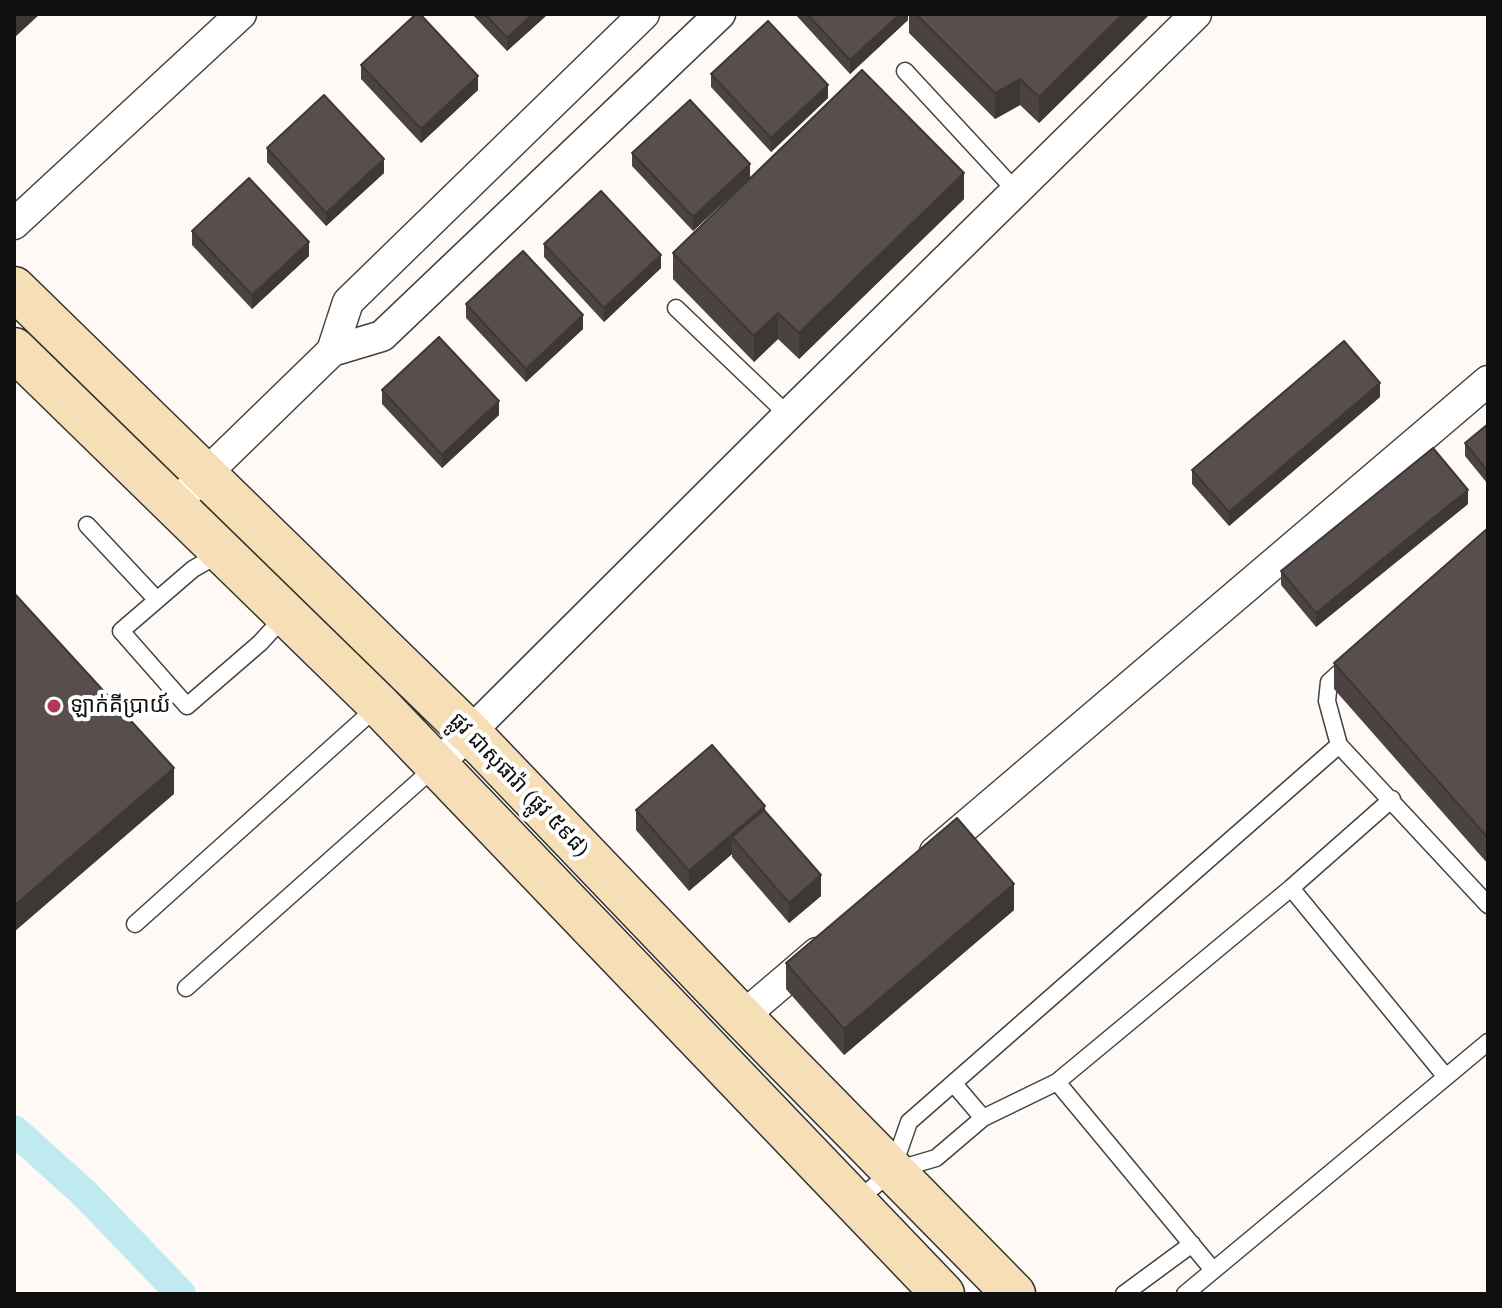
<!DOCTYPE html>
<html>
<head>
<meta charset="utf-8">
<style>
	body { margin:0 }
	#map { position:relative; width:1502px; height:1308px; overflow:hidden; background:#fef9f4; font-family:"PT Serif",serif }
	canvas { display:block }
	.frame { position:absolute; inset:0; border:16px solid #101010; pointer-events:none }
</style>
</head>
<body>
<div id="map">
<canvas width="1502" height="1308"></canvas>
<div class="frame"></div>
</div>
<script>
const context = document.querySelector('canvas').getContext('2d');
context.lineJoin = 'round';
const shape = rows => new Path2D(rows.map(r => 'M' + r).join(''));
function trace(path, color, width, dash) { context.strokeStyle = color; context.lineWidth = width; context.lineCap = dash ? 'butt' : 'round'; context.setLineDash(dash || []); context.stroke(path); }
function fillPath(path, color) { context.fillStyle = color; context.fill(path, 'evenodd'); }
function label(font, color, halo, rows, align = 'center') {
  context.font = font + ' "PT Serif","Noto Sans Khmer",serif'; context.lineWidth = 8; context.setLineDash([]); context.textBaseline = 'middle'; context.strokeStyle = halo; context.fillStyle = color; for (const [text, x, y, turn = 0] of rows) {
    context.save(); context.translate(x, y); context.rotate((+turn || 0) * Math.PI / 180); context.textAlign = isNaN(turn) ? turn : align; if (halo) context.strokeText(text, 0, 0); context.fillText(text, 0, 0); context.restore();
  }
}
const canal = shape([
	[14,1130,86,1195,181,1294]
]);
const service = shape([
	[905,71,1016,191],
	[676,308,788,415],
	[87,525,157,600],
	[221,553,193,569,121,631,187,706,260,643,285,616],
	[1339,745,1327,701,1329,682,1348,665],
	[1291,888,1392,799],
	[135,924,378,706],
	[186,988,436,766],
	[1446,1077,1488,1042],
	[1057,1082,1213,1270],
	[954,1084,983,1118],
	[893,1168,909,1122,1339,745,1488,905],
	[857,1201,892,1171,936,1158,983,1118,1057,1082,1291,888,1446,1077,1185,1294],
	[1124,1294,1192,1244]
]);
const minor = shape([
	[14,224,241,14],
	[332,351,382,336,720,14],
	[190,489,332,351,348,302,644,14],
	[437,765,788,415,1196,14],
	[935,852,1488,381],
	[742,1017,817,953]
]);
const secondary = shape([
	[14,288,469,732,742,1017,1014,1294],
	[14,349,379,705,943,1294]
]);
const wall = shape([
	[472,14,548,14,507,51],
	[795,14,908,14,908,20,850,74],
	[909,14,1150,14,1039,123,1020,105,995,119,909,33],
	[361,65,478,90,421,143,361,79],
	[711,74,828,98,771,152,711,87],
	[267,148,384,173,326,226,267,162],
	[632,153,750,178,693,231,632,166],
	[964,199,799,359,778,339,754,362,673,279,673,253],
	[192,231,309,256,252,309,192,245],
	[544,244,661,268,604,322,544,257],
	[466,304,583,329,526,382,466,318],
	[382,390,499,415,442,468,382,404],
	[1380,397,1229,526,1192,484,1192,470],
	[1488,424,1488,482,1487,483,1465,456,1465,443],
	[1468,504,1316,627,1281,585,1281,571],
	[1488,528,1488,864,1334,689,1334,663],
	[636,810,765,810,821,896,789,923,732,857,732,854,689,891,636,830],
	[1014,910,844,1055,786,989,786,963]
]);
const shadedWall = shape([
	[14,14,40,14,14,38],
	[533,14,548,14,507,51,507,38],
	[900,14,908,14,908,20,850,74,850,60],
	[1123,14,1150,14,1039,123,1039,97],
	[478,76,478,90,421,143,421,129],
	[1020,79,1020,105,995,119,995,93],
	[828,85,828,98,771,152,771,138],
	[384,159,384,173,326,226,326,213],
	[750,164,750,178,693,231,693,217],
	[964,173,964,199,799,359,799,333],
	[309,242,309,256,252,309,252,295],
	[661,255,661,268,604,322,604,308],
	[778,313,778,339,754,362,754,336],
	[583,315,583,329,526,382,526,369],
	[1380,383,1380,397,1229,526,1229,512],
	[499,401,499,415,442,468,442,455],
	[1468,490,1468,504,1316,627,1316,613],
	[174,768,174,794,14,932,14,906],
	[765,806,765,826,732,837,732,854,689,891,689,871],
	[821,875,821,896,789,923,789,903],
	[1014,884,1014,910,844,1055,844,1029]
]);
const building = shape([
	[416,14,420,14,478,76,421,129,361,65,416,14],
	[485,14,533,14,507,38,485,14],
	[807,14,900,14,850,60,807,14],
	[916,14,1123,14,1039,97,1020,79,995,93,916,14],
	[768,21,828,85,771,138,711,74,768,21],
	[862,70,964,173,799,333,778,313,754,336,673,253,862,70],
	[324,95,384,159,326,213,267,148,324,95],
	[690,100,750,164,693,217,632,153,690,100],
	[249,178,309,242,252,295,192,231,249,178],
	[601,191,661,255,604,308,544,244,601,191],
	[523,251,583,315,526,369,466,304,523,251],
	[439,337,499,401,442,455,382,390,439,337],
	[1344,341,1380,383,1229,512,1192,470,1344,341],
	[1488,424,1488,469,1487,470,1465,443,1488,424],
	[1433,448,1468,490,1316,613,1281,571,1433,448],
	[1488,528,1488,838,1334,663,1488,528],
	[14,593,174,768,14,906,14,593],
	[712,745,765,806,689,871,636,810,712,745],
	[764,810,821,875,789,903,732,837,764,810],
	[957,818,1014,884,844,1029,786,963,957,818]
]);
const markers = [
	[54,706,8,"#b1375d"]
];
const poiNames = [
	["ឡាក់គីប្រាយ៍",70,706]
];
const streetNames = [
	["ផ្លូវ ជាសុផារ៉ា (ផ្លូវ ៥៩៨)",519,785,46]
];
trace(canal, '#beeaf0', 30);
trace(service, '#434343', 19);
trace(minor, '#434343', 33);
trace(secondary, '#323232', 45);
trace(service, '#fff', 16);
trace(minor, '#fff', 30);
trace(secondary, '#f6deb6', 42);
fillPath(wall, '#4b4342');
fillPath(shadedWall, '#3d3736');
fillPath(building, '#574e4d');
trace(building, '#3d3736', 2);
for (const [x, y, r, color] of markers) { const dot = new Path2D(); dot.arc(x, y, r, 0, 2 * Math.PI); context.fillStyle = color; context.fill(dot); trace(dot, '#fff', 3); }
label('22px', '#101010', '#fff', poiNames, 'left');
label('22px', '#101010', '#fff', streetNames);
</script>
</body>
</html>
